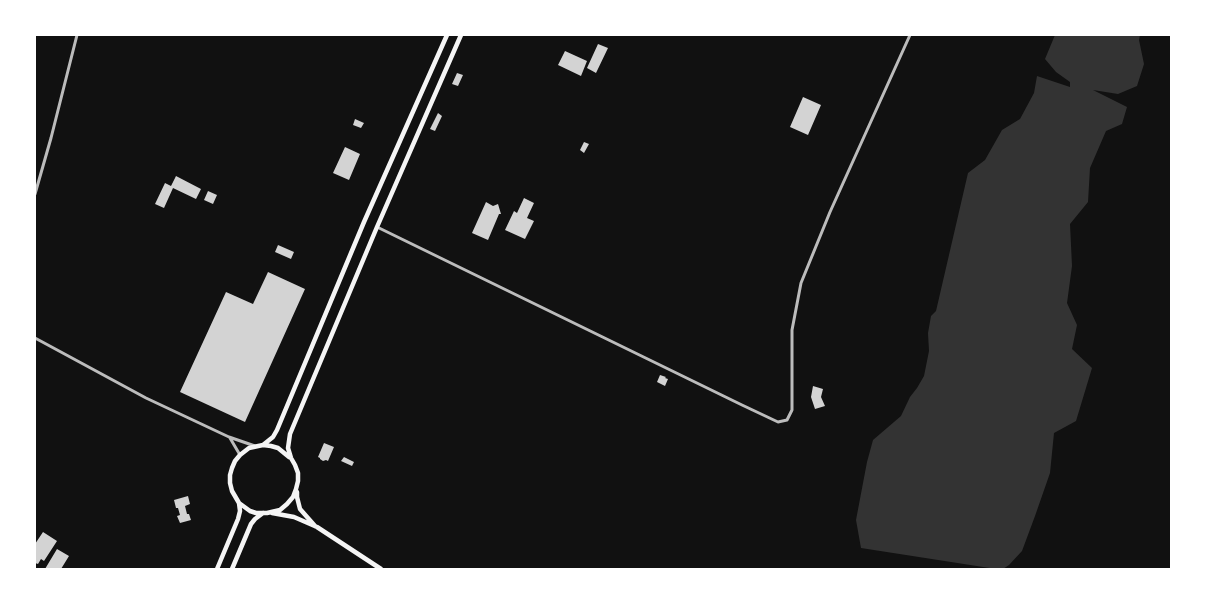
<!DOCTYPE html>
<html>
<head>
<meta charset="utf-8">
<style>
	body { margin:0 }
	#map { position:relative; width:1206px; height:604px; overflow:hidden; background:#111; font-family:Inter,sans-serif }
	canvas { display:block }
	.frame { position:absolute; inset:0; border:36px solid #fff; pointer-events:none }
</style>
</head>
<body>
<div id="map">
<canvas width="1206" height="604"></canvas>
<div class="frame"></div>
</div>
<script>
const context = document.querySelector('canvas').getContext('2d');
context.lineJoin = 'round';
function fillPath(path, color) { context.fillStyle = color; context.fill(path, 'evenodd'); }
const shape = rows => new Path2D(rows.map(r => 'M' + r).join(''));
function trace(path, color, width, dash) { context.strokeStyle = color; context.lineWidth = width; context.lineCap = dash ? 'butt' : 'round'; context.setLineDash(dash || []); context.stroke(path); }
const water = shape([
	[1055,35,1140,35,1139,40,1144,64,1137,86,1118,94,1093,90,1127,107,1122,124,1106,131,1090,168,1088,202,1070,224,1072,266,1067,303,1077,325,1072,349,1092,368,1076,421,1054,433,1050,473,1035,516,1022,551,1009,565,1003,569,996,569,861,548,856,520,867,462,873,440,901,416,910,397,917,388,924,376,929,351,928,333,931,316,936,311,968,173,985,160,1002,130,1020,119,1034,93,1037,76,1070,87,1070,82,1056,72,1045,59]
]);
const building = shape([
	[598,44,608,48,596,73,587,68],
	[565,51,587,61,581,76,558,65],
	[457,73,463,75,458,86,452,84],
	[803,97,821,105,808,135,790,127],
	[438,113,442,116,435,131,430,129],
	[355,119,364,123,361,128,353,125],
	[584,142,589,144,584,153,580,150],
	[345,147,360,154,349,180,333,173],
	[176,176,201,189,196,199,173,188,164,208,155,204,165,183,171,186],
	[208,191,217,195,213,204,204,200],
	[524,198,534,203,527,218,534,221,525,239,505,230,514,211,517,213],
	[486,202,493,206,498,204,501,214,499,214,488,240,472,233],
	[278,245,294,252,291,259,275,252],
	[268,272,305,289,245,422,180,392,226,292,253,304],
	[660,375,666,377,665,378,668,379,665,386,657,382],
	[813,386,823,389,821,397,825,406,815,409,811,397],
	[324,443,334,447,328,461,326,460,323,461,320,459,320,458,318,457],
	[344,457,354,462,352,466,341,461],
	[188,496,190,504,185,506,187,514,189,514,191,520,180,523,177,516,180,515,178,508,176,508,174,500],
	[43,532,57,541,44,561,41,559,38,564,35,563,35,544],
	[57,549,69,556,61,569,45,569]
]);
const minor = shape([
	[35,194,51,138,77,35],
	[377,227,742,405,778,422,787,420,792,410,792,330,801,283,830,212,910,35],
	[35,338,146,398,229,437,255,446],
	[230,438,240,455]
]);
const primary = shape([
	[447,35,364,222,277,430,273,437,263,445,249,448,240,455,235,461,232,468,230,475,230,483,232,491,239,503,250,511,256,513,267,513,280,510,287,504,293,497,296,489,298,481,298,473,295,465,291,458,288,448,290,434,377,227,461,35],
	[263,445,271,446,278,448,289,457],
	[297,492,297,497,300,509,315,526],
	[272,513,294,517,317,527,381,569],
	[217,569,238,519,240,511,239,503],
	[232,569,251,524,255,519,263,513]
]);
fillPath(water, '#333');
fillPath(building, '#d3d3d3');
trace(minor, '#bcbcbc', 3);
trace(primary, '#f5f5f5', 4.5);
</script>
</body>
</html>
